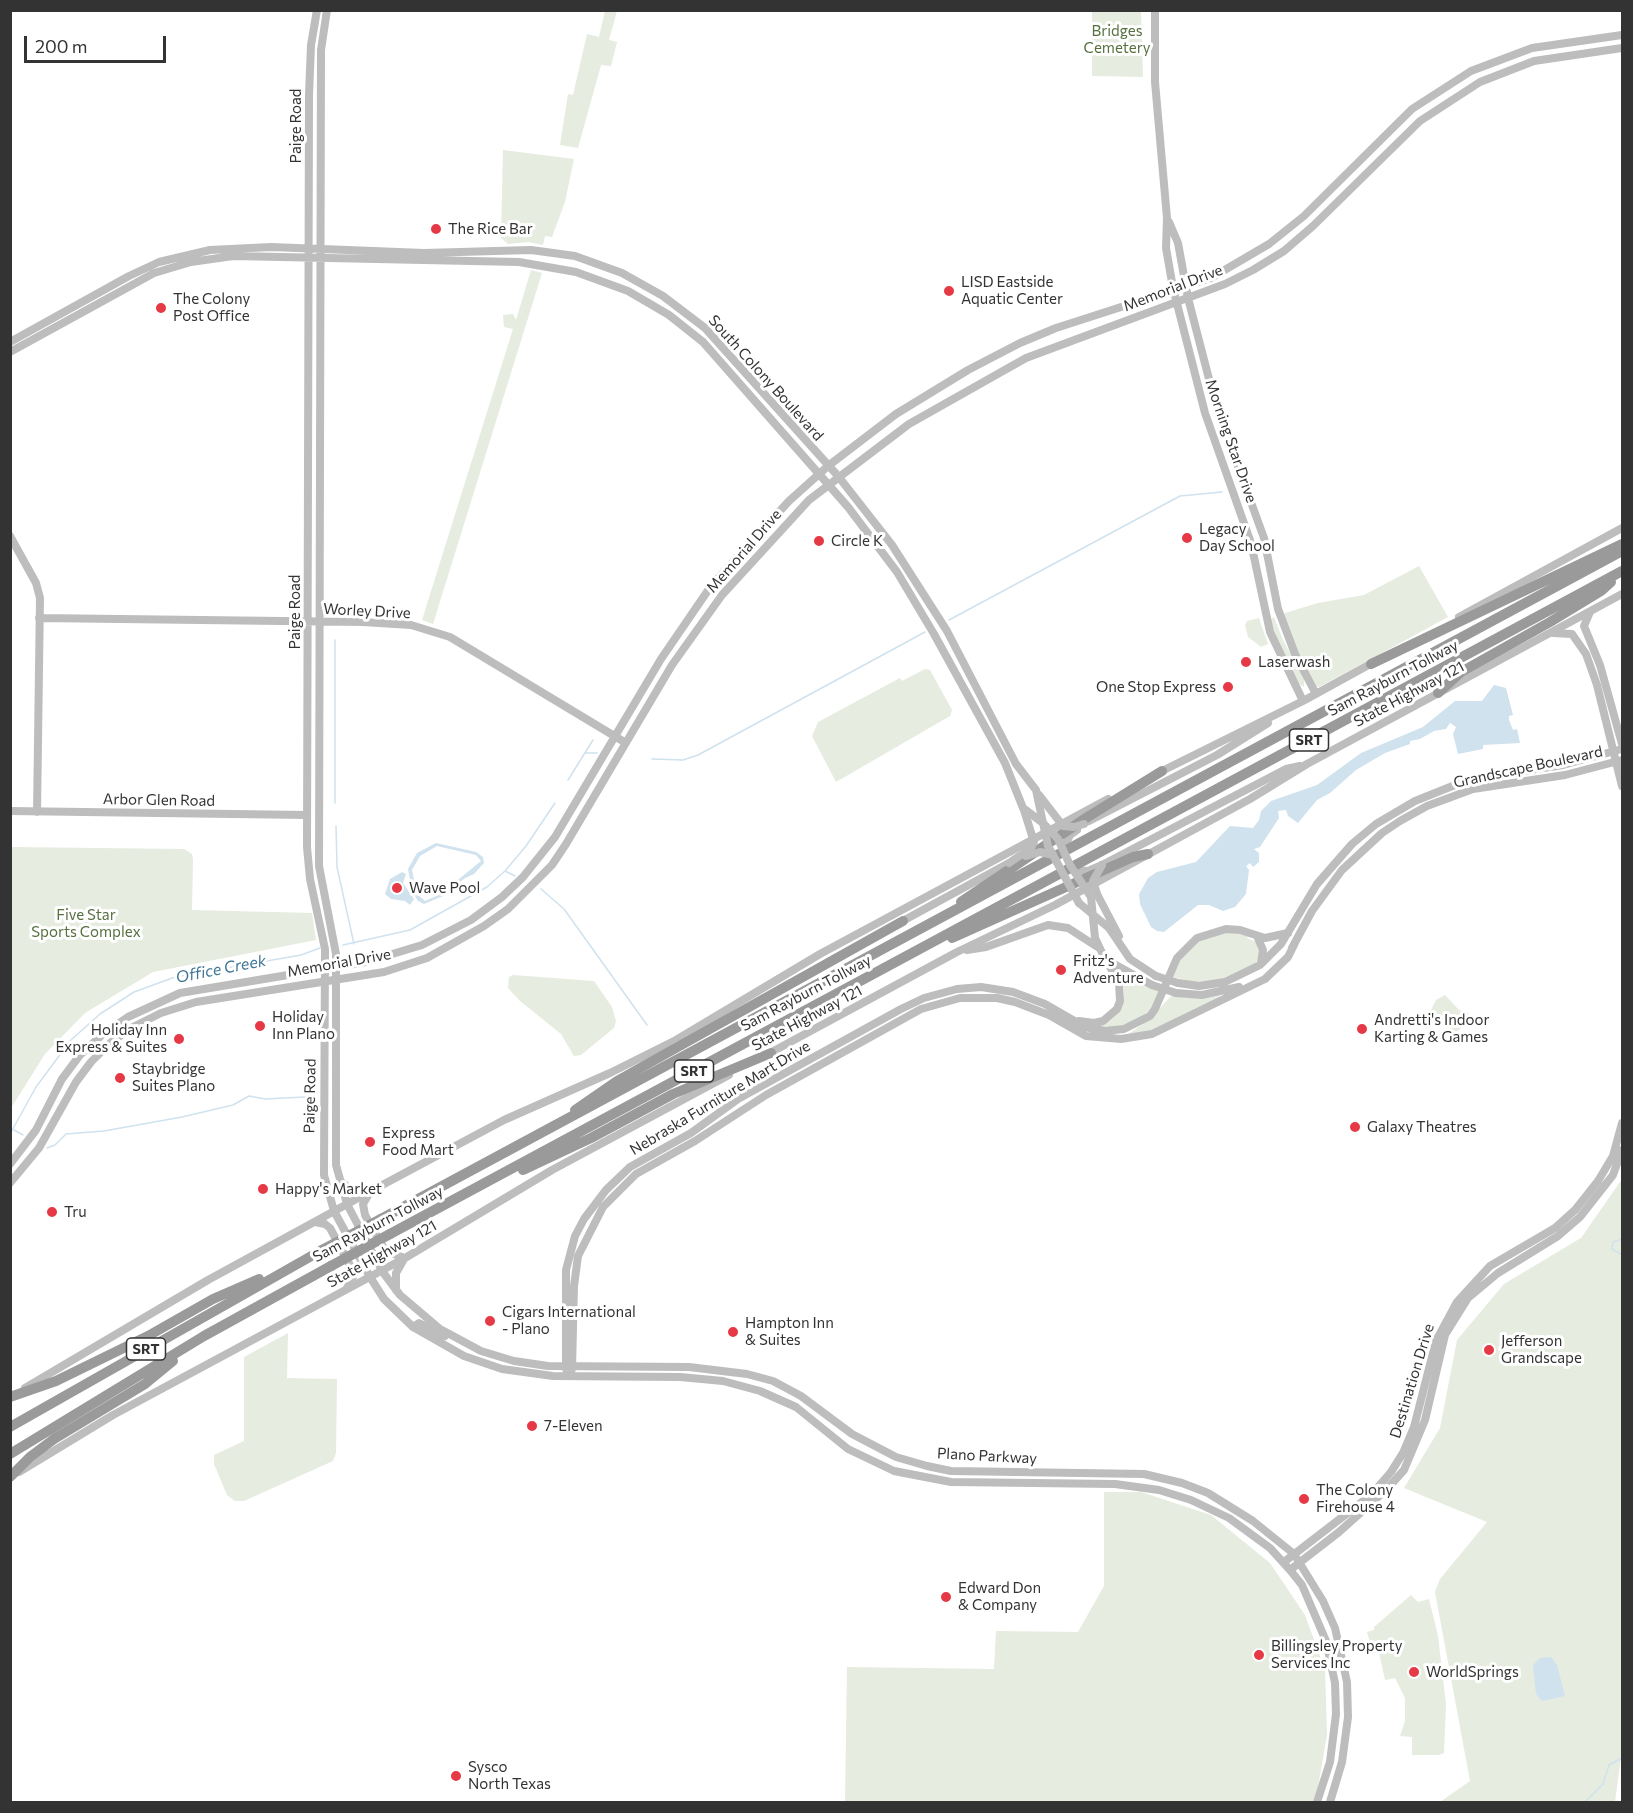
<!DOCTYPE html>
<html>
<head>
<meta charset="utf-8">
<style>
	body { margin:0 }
	#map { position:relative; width:1633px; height:1813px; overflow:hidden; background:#fff; font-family:Commissioner,sans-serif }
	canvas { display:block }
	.frame { position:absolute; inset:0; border:12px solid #333; pointer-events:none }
	.scale { position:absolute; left:24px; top:36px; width:142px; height:27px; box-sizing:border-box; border:3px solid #333; border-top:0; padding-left:8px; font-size:18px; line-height:21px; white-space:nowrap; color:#333; -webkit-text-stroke:4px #fff; paint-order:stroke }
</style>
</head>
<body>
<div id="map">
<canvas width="1633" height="1813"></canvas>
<div class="frame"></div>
<div class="scale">200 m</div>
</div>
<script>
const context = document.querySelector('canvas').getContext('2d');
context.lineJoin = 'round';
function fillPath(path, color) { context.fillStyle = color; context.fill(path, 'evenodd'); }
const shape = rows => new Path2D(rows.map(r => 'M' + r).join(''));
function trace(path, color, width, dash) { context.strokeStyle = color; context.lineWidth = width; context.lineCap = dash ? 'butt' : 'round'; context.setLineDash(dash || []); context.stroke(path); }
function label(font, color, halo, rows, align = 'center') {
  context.font = font + ' Commissioner,sans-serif'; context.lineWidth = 6; context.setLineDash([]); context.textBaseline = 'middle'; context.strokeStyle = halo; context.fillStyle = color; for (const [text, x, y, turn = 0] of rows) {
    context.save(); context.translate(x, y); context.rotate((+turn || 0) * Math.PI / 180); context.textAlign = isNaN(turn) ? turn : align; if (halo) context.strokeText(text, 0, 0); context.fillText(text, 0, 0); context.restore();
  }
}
const green = shape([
	[605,11,617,11,609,40,617,42,611,66,601,65,578,148,560,145,568,94,573,95,587,34,599,37],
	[1092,11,1141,11,1143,77,1092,76],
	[503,150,574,159,565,202,552,237,545,236,543,245,528,242,508,244,501,238],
	[531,270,542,273,433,624,422,620,513,329,504,327,503,315,513,314,516,320],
	[1419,566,1448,617,1319,687,1315,686,1298,656,1283,617,1285,613,1318,603,1364,595],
	[1274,617,1283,640,1304,679,1304,687,1296,682,1271,625,1271,619],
	[1259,618,1268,644,1261,647,1248,637,1245,625,1247,621],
	[925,669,930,670,952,710,950,716,836,782,812,736,818,722,900,678,902,681],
	[11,847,184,849,192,854,193,859,192,910,312,913,316,940,153,972,85,1013,45,1054,11,1108],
	[1229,932,1248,936,1247,938,1256,942,1260,949,1259,958,1255,964,1230,977,1208,982,1193,982,1173,977,1183,953,1202,939],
	[1122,972,1160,992,1158,999,1147,1013,1126,1026,1100,1029,1099,1026,1116,1014,1124,999,1124,986,1119,975],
	[513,975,594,981,612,1007,616,1021,614,1028,581,1055,574,1056,561,1034,520,1001,508,988,509,977],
	[1445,995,1459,1010,1469,1013,1464,1026,1451,1036,1441,1024,1428,1016,1436,1000],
	[1171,996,1203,999,1219,996,1221,999,1163,1029,1127,1035,1150,1019],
	[1622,1179,1622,1750,1615,1802,1440,1802,1470,1781,1435,1592,1440,1579,1487,1522,1404,1488,1440,1428,1457,1340,1504,1284,1581,1238],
	[288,1333,287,1378,337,1379,336,1453,333,1461,244,1501,235,1501,227,1495,214,1464,214,1455,244,1441,244,1357],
	[1104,1492,1141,1492,1211,1515,1270,1563,1305,1615,1325,1670,1327,1735,1318,1787,1313,1802,845,1802,847,1667,994,1669,996,1631,1078,1632,1104,1586],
	[1411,1595,1418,1602,1429,1599,1438,1636,1446,1704,1444,1753,1439,1755,1412,1755,1412,1737,1400,1736,1405,1721,1405,1698,1395,1678,1385,1680,1379,1653,1373,1653,1367,1632,1374,1630,1374,1627]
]);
const water = shape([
	[1494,685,1506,688,1513,715,1509,716,1509,720,1513,730,1517,729,1520,743,1483,745,1483,749,1458,754,1453,734,1456,727,1450,723,1446,729,1434,731,1420,739,1410,741,1410,744,1385,753,1356,770,1330,793,1317,800,1298,823,1288,816,1286,810,1278,811,1279,818,1260,847,1254,849,1259,853,1259,862,1253,867,1250,863,1246,866,1249,870,1246,894,1235,907,1223,911,1209,905,1198,905,1164,932,1157,931,1151,927,1140,904,1139,894,1148,878,1157,872,1196,862,1230,826,1253,828,1259,820,1261,811,1271,801,1317,785,1361,753,1423,727,1455,701,1482,701],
	[436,843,476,852,483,857,484,863,474,874,465,878,443,896,424,904,418,901,412,891,408,869,417,853],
	[437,846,476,855,481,861,441,894,425,901,417,894,412,870,420,856],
	[402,872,406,874,403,883,414,899,410,905,405,901,391,899,385,894,390,879],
	[1551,1657,1557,1665,1565,1696,1542,1701,1536,1694,1533,1665,1540,1658]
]);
const stream = shape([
	[949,620,1180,496,1222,492],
	[335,640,335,803],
	[586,753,597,753],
	[652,759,683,760,698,755,925,632],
	[568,780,593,740],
	[336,826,337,867,354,944],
	[505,871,515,876],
	[541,889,564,909,647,1025],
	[343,945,410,930,487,887,505,871,526,846,555,803],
	[14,1130,23,1135],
	[10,1134,36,1087,71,1040,100,1014,134,992,175,977,301,955,320,948],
	[47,1148,55,1145,66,1134,104,1131,182,1117,233,1105,249,1096,265,1099,305,1097],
	[1622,1239,1613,1242,1612,1249,1622,1255],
	[1622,1300,1622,1303],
	[1585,1802,1603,1784,1609,1765,1622,1758]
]);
const secondary = shape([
	[317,10,311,45,309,95,307,847,310,879,325,949,324,1175,334,1211,370,1277,384,1299,413,1327,464,1356,502,1369,553,1376,680,1377,723,1381,760,1391,796,1407,848,1449,894,1471,951,1482,1115,1484,1159,1490,1191,1500,1229,1518,1270,1548,1290,1570,1302,1585,1326,1641,1335,1683,1336,1714,1330,1762,1317,1802],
	[327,10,321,50,319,866,336,954,336,1165,347,1204,382,1271,400,1295,440,1329,481,1351,514,1361,548,1366,689,1367,747,1374,773,1381,801,1396,852,1434,896,1457,927,1466,951,1471,1144,1474,1182,1483,1208,1493,1253,1521,1294,1554,1323,1601,1335,1628,1347,1682,1348,1717,1342,1762,1330,1802],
	[1155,10,1155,82,1167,218,1166,248,1173,288,1205,413,1251,543,1270,632,1303,701],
	[1169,222,1178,243,1188,298,1216,406,1264,538,1278,609,1295,654,1316,694],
	[10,342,129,276,159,262,210,250,271,247,424,253,531,250,575,256,622,273,663,296,705,328,838,476,892,545,947,631,1016,764,1036,790,1043,823],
	[10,352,154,273,191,262,233,256,519,262,576,272,628,291,669,315,703,342,848,507,897,572,934,634,1005,763,1023,808,1043,823],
	[10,536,36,583,40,598,37,812],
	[1590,612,1584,626,1600,665,1622,744],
	[1459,617,1622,528],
	[39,618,363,622,411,625,450,637,626,743],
	[1553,633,1572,634,1586,654,1597,685,1622,786],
	[1158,773,1303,701,1374,662],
	[10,811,307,815],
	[1089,821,1217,755,1268,723],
	[1063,850,1070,835,1077,830],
	[1075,870,1088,871,1102,865,1286,769,1300,766],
	[1097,894,1119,936],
	[1091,897,1095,938,1105,959,1152,985],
	[1079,903,1109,928,1130,959,1156,976],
	[899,923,1009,863],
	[1257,936,1263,950,1261,963],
	[1292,948,1312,911,1342,870,1382,833,1400,821,1427,806,1473,789,1565,775,1622,760],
	[967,950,986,947,1048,925,1068,928,1099,948],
	[1178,983,1199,986,1225,982,1260,965,1281,944,1317,884,1352,844,1376,824,1415,801,1470,779,1563,765,1622,749],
	[1176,993,1202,995,1239,987],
	[1079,1021,1094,1023,1103,1021,1117,1009,1120,1001,1119,983,1106,960],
	[768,1054,957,952,1055,905,1250,799,1307,764,1622,594],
	[10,1164,36,1130,62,1079,80,1055,103,1034,128,1017,180,993,366,962,422,945,471,920,502,897,523,877,555,837,661,659,711,586,789,501,828,466,896,414,968,370,1020,343,1056,328,1211,278,1269,244,1304,216,1412,109,1471,71,1532,48,1622,35],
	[340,1181,353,1191,366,1192],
	[10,1183,39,1148,76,1082,91,1062,110,1043,133,1027,161,1013,196,1002,384,972,427,958,484,926,508,909,552,865,566,844,672,665,722,595,809,500,909,424,1026,358,1225,284,1253,270,1284,251,1313,226,1420,121,1480,82,1534,61,1622,48],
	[370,1192,363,1204,365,1215,385,1250,404,1258],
	[315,1222,325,1224,330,1228,352,1269,353,1277,347,1288],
	[396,1290,396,1273,404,1259],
	[413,1327,419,1323,445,1336],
	[566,1369,566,1270,575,1236,584,1219,606,1190,630,1167,691,1133,738,1099,901,1009,924,998,957,989,981,987,1013,992,1045,1004,1085,1027,1105,1031,1124,1029,1150,1016,1155,1009,1177,958,1197,938,1226,929,1240,930,1265,938,1288,933],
	[572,1369,574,1286,578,1256,603,1207,636,1174,695,1141,766,1095,921,1009,960,998,997,998,1015,1002,1049,1015,1086,1036,1121,1039,1152,1034,1265,979,1288,957,1294,945],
	[25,1388,208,1280,371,1191,504,1120,610,1073,676,1040,820,954,1108,799],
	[19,1472,113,1415,405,1258,552,1170,729,1075],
	[1284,1562,1371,1495,1391,1472,1403,1453,1414,1427,1436,1341,1457,1302,1490,1266,1555,1228,1575,1210,1598,1181,1613,1156,1622,1123],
	[1290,1570,1339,1532,1387,1489,1404,1470,1425,1420,1445,1335,1468,1298,1498,1273,1558,1236,1580,1217,1613,1175,1622,1150]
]);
const highway = shape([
	[1371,664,1622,544],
	[1438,693,1461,672,1550,622,1601,591,1611,582],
	[961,902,1086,818,1162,771],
	[952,938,1133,857,1148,854],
	[575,1110,617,1081,903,921],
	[523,1170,591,1138,673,1094,771,1053],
	[381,1219,1622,551],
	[390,1234,1622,571],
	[10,1397,56,1381,148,1336,213,1299,259,1279],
	[10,1427,322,1250],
	[10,1454,204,1336,331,1266],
	[10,1477,30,1457,54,1439,145,1384,173,1361]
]);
const secondaryBridge = shape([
	[1039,795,1063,826,1074,827,1084,824],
	[1043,823,1048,846,1079,903],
	[1043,823,1058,839,1070,865,1091,897],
	[1026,856,1040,852,1053,855],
	[1009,863,1031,848,1034,842,1024,810],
	[1097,894,1093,881,1102,865],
	[1156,976,1178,983],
	[1152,985,1176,993]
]);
const highwayBridge = shape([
	[322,1250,381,1219],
	[331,1266,390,1234]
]);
const markers = [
	[436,229,6,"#e63946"],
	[949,291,6,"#e63946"],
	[161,308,6,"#e63946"],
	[1187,538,6,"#e63946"],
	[819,541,6,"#e63946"],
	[1246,662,6,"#e63946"],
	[1228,687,6,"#e63946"],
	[397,888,6,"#e63946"],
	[1061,970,6,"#e63946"],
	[260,1026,6,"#e63946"],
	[1362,1029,6,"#e63946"],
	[179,1039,6,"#e63946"],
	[120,1078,6,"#e63946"],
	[1355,1127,6,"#e63946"],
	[370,1142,6,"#e63946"],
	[263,1189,6,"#e63946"],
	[52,1212,6,"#e63946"],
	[490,1321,6,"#e63946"],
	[733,1332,6,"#e63946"],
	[1489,1350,6,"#e63946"],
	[532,1426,6,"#e63946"],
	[1304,1499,6,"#e63946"],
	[946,1597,6,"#e63946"],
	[1259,1655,6,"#e63946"],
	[1414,1672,6,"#e63946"],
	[456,1776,6,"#e63946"]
];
const shields = [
	[1309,740,39],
	[694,1071,39],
	[146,1349,39]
];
const shieldNames = [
	["SRT",1309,740],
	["SRT",694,1071],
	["SRT",146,1349]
];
const parkNames = [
	["Bridges",1117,31],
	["Cemetery",1117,48],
	["Five Star",86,915],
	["Sports Complex",86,932]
];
const streetNames = [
	["Paige Road",296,126,-90],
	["Memorial Drive",1173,288,-21],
	["South Colony Boulevard",766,378,48],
	["Morning Star Drive",1231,441,71],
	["Memorial Drive",744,551,-49],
	["Worley Drive",367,611,3],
	["Paige Road",295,612,-90],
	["Sam Rayburn Tollway",1393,678,-28],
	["State Highway 121",1409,694,-28],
	["Grandscape Boulevard",1528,767,-12],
	["Arbor Glen Road",159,800,1],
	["Memorial Drive",339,963,-10],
	["Sam Rayburn Tollway",806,993,-28],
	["State Highway 121",807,1018,-28],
	["Paige Road",310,1096,-89],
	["Nebraska Furniture Mart Drive",720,1098,-31],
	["Sam Rayburn Tollway",378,1224,-28],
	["State Highway 121",382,1254,-29],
	["Destination Drive",1412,1381,-73],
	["Plano Parkway",987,1456,3]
];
const poiNames = [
	["The Rice Bar",448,229],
	["LISD Eastside",961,282],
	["Aquatic Center",961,299],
	["The Colony",173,299],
	["Post Office",173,316],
	["Legacy",1199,529],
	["Day School",1199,546],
	["Circle K",831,541],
	["Laserwash",1258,662],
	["One Stop Express",1216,687,"right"],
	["Wave Pool",409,888],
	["Fritz's",1073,961],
	["Adventure",1073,978],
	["Holiday",272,1017],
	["Inn Plano",272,1034],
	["Andretti's Indoor",1374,1020],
	["Karting & Games",1374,1037],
	["Holiday Inn",167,1030,"right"],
	["Express & Suites",167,1047,"right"],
	["Staybridge",132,1069],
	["Suites Plano",132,1086],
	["Galaxy Theatres",1367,1127],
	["Express",382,1133],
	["Food Mart",382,1150],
	["Happy's Market",275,1189],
	["Tru",64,1212],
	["Cigars International",502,1312],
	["- Plano",502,1329],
	["Hampton Inn",745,1323],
	["& Suites",745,1340],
	["Jefferson",1501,1341],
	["Grandscape",1501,1358],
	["7-Eleven",544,1426],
	["The Colony",1316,1490],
	["Firehouse 4",1316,1507],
	["Edward Don",958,1588],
	["& Company",958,1605],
	["Billingsley Property",1271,1646],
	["Services Inc",1271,1663],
	["WorldSprings",1426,1672],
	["Sysco",468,1767],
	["North Texas",468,1784]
];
const waterNames = [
	["Office Creek",221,969,-11]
];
fillPath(green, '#e6ecdf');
fillPath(water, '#cfe2ee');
trace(stream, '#cfe2ee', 1.5);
trace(secondary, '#bdbdbd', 8);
trace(highway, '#9a9a9a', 10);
trace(secondaryBridge, '#bdbdbd', 8);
trace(highwayBridge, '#9a9a9a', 10);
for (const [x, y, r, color] of markers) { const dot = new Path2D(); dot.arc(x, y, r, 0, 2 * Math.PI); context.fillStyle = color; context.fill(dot); trace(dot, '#fff', 2); }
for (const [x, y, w] of shields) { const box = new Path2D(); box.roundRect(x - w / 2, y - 11, w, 22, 4.5); context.fillStyle = '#fff'; context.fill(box); trace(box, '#333', 1.5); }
label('bold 14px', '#333', null, shieldNames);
label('15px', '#56703f', '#fff', parkNames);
label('15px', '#333', '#fff', streetNames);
label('15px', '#333', '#fff', poiNames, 'left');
label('italic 16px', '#3f7597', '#fff', waterNames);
</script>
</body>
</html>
